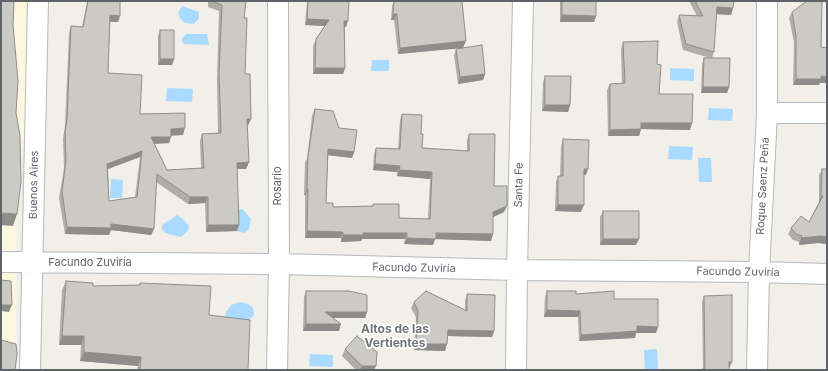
<!DOCTYPE html>
<html>
<head>
<meta charset="utf-8">
<style>
	body { margin:0 }
	#map { position:relative; width:828px; height:371px; overflow:hidden; background:#f1efe8; font-family:Inter,sans-serif }
	canvas { display:block }
	.frame { position:absolute; inset:0; border:2px solid #5f6368; pointer-events:none }
</style>
</head>
<body>
<div id="map">
<canvas width="828" height="371"></canvas>
<div class="frame"></div>
</div>
<script>
const context = document.querySelector('canvas').getContext('2d');
context.lineJoin = 'round';
function fillPath(path, color) { context.fillStyle = color; context.fill(path, 'evenodd'); }
const shape = rows => new Path2D(rows.map(r => 'M' + r).join(''));
function trace(path, color, width, dash) { context.strokeStyle = color; context.lineWidth = width; context.lineCap = dash ? 'butt' : 'round'; context.setLineDash(dash || []); context.stroke(path); }
function label(font, color, halo, rows, align = 'center') {
  context.font = font + ' Inter,sans-serif'; context.lineWidth = 3.5; context.setLineDash([]); context.textBaseline = 'middle'; context.strokeStyle = halo; context.fillStyle = color; for (const [text, x, y, turn = 0] of rows) {
    context.save(); context.translate(x, y); context.rotate((+turn || 0) * Math.PI / 180); context.textAlign = isNaN(turn) ? turn : align; if (halo) context.strokeText(text, 0, 0); context.fillText(text, 0, 0); context.restore();
  }
}
const commercial = shape([
	[1,1,38,1,17,201,16,370,1,370]
]);
const water = shape([
	[182,6,199,12,199,18,194,24,185,23,180,18,178,13],
	[186,34,207,34,209,45,184,44,181,40],
	[372,60,389,60,389,71,371,71],
	[670,68,694,69,694,81,670,80],
	[167,88,193,89,192,102,166,101],
	[709,108,733,109,732,121,708,120],
	[669,146,693,147,692,160,668,159],
	[698,158,711,158,712,182,699,182],
	[111,179,123,180,122,198,110,198],
	[236,209,242,209,245,212,251,219,249,229,244,233,237,231],
	[177,215,183,219,189,226,188,231,181,237,165,233,161,228,164,223,170,220],
	[240,302,248,304,253,308,254,315,248,321,225,318,226,312,231,305],
	[657,349,658,370,645,370,644,350],
	[310,354,333,355,333,367,309,366]
]);
const minor = shape([
	[767,113,827,113],
	[1,262,279,264,517,270,759,272,827,274],
	[30,370,38,1],
	[277,370,279,264,278,1],
	[516,370,517,270,523,1],
	[757,370,759,272,767,113,767,1]
]);
const wall = shape([
	[84,1,120,1,118,22,110,22,108,73,140,114,183,135,171,135,169,143,154,144,167,170,201,168,200,141,202,134,218,133,217,80,219,11,208,7,208,1,246,1,244,18,245,74,251,119,248,125,247,125,249,162,246,169,237,169,237,231,206,232,205,203,188,204,156,182,154,229,151,235,111,230,109,235,65,234,59,198,64,168,63,139,65,125,69,33,71,26,82,27,87,2],
	[140,157,135,197,109,201,108,169],
	[307,1,349,1,346,27,345,27,345,68,343,74,313,74,313,46,316,39,325,26,305,25],
	[394,1,462,1,463,48,485,74,483,80,458,84,454,55,456,49,459,48,398,54,394,20,391,20,392,6],
	[560,1,596,1,596,16,594,22,560,22],
	[689,1,734,1,733,8,731,15,716,14,714,52,712,58,729,87,727,93,701,93,702,64,704,58,710,58,683,50,677,22,679,15,697,16],
	[792,12,821,47,827,48,827,83,820,83,819,85,793,85,794,42,789,18],
	[160,30,174,59,172,65,158,65,158,36],
	[623,42,657,64,659,94,690,130,641,129,639,136,608,136,607,90,610,84,622,83,621,49],
	[545,76,570,105,568,112,542,111,543,82],
	[315,109,339,128,354,152,352,158,328,155,326,203,333,207,373,206,373,204,399,218,428,219,430,179,397,176,397,172,373,170,374,154,376,148,398,149,400,120,402,114,421,134,422,148,467,151,467,140,469,134,494,186,504,212,493,217,491,241,435,239,433,245,404,244,405,239,362,239,361,241,341,242,341,238,305,238,305,195,304,195,305,162,307,159,312,116],
	[563,139,586,175,584,175,581,212,555,211,556,182,558,176,560,176,561,146],
	[822,169,827,169,827,244,818,243,799,245,799,242,793,240,788,234,791,228,809,222,819,202,819,175],
	[603,211,636,245,600,245,600,217],
	[66,281,93,286,139,285,140,283,209,315,248,370,137,370,138,366,80,361,81,345,59,345,62,290],
	[306,291,367,312,365,318,334,318,339,331,303,331,304,297],
	[547,291,576,294,614,299,656,333,636,333,635,338,579,341,578,317,544,317,545,297],
	[467,294,494,331,492,337,448,336,445,351,414,350,416,317,411,308,414,302,465,310,465,301],
	[704,296,729,368,729,370,702,370,703,369,702,302],
	[345,349,374,370,356,370,342,356]
]);
const shadedWall = shape([
	[717,7,733,8,731,15,714,14],
	[393,14,397,14,394,20,391,20],
	[110,15,120,16,118,22,107,22],
	[562,15,596,16,594,22,560,22],
	[307,19,329,20,327,26,305,25],
	[344,21,348,21,346,27,342,27],
	[466,41,463,48,398,54,400,48],
	[160,59,174,59,172,65,158,65],
	[315,68,345,68,343,74,313,74],
	[485,74,483,80,458,84,460,77],
	[821,76,827,77,827,83,820,83,819,85,793,85,796,79],
	[703,87,729,87,727,93,701,93],
	[545,105,570,105,568,112,542,111],
	[247,119,251,119,248,125,244,126],
	[641,123,692,123,690,130,641,129,639,136,608,136,610,130],
	[185,128,183,135,168,136,171,129],
	[151,137,171,137,169,143,149,144],
	[328,149,354,152,352,158,326,155],
	[142,151,140,157,105,170,107,164],
	[249,162,246,169,235,169,237,163],
	[375,164,400,166,397,172,373,170],
	[584,169,588,169,586,175,582,175],
	[399,170,432,172,430,179,397,176],
	[307,189,308,189,305,195,304,195],
	[821,196,823,196,820,202,819,202],
	[190,197,208,197,205,203,188,204],
	[558,205,584,205,581,212,555,211],
	[507,206,504,212,491,218,493,212],
	[1,213,17,214,13,226,1,225],
	[111,224,154,229,151,235,111,230,109,235,65,234,67,227],
	[208,225,239,225,237,231,206,232],
	[307,231,343,232,341,238,305,238],
	[363,233,407,233,405,239,362,239,361,241,341,242,343,235],
	[436,233,493,234,491,241,435,239,433,245,404,244,407,238],
	[820,236,827,237,827,244,818,243,799,245,801,238],
	[603,239,639,239,636,245,600,245],
	[1,305,12,305,9,312,1,311],
	[547,310,580,311,578,317,544,317],
	[325,312,367,312,365,318,323,318],
	[306,324,341,324,339,331,303,331],
	[637,326,658,327,656,333,636,333,635,338,579,341,581,335],
	[448,330,494,331,492,337,446,336],
	[62,336,84,336,81,345,59,345],
	[416,344,447,344,445,351,414,350],
	[84,352,141,357,138,366,80,361],
	[729,362,732,362,729,368],
	[362,366,376,366,374,370,360,370]
]);
const building = shape([
	[1,1,14,1,13,25,18,81,16,113,20,136,21,182,17,214,1,213,1,1],
	[88,1,120,1,120,16,110,15,108,73,142,75,140,114,185,113,185,128,171,129,171,137,151,137,167,170,204,168,202,134,221,133,219,73,222,5,211,1,246,1,244,18,247,18,245,74,250,74,251,119,247,119,249,162,237,163,239,225,208,225,208,197,190,197,157,174,154,229,111,224,111,228,67,227,62,191,66,161,65,132,67,119,71,26,83,27,88,1],
	[142,151,137,197,109,201,107,164,142,151],
	[308,1,349,1,348,21,344,21,345,68,315,68,316,39,329,20,307,19,308,1],
	[394,1,462,1,466,41,400,48,397,14,393,14,394,1],
	[562,1,596,1,596,16,562,15,562,1],
	[695,1,734,1,733,8,717,7,714,52,686,44,679,15,703,16,695,1],
	[807,1,822,1,821,47,827,48,827,77,821,76,821,79,796,79,796,36,792,12,807,1],
	[160,30,174,30,174,59,160,59,160,30],
	[658,41,657,64,661,65,659,94,693,94,692,123,641,123,641,129,610,130,610,84,625,83,623,42,658,41],
	[482,45,485,74,460,77,456,49,482,45],
	[704,58,730,58,729,87,703,87,704,58],
	[545,76,571,76,570,105,545,105,545,76],
	[315,109,333,111,339,128,357,130,354,152,328,149,326,203,333,203,333,207,373,206,373,204,399,204,399,218,430,219,432,172,399,170,400,166,375,164,376,148,400,149,402,114,422,115,421,134,423,134,422,148,469,151,469,134,495,134,494,186,507,186,507,206,493,212,493,234,436,233,436,239,407,238,407,233,363,233,363,235,343,235,343,232,307,231,308,189,307,189,308,156,315,109],
	[563,139,589,140,588,169,584,169,584,205,558,205,558,176,563,176,563,139],
	[822,169,827,169,827,237,820,236,801,238,802,236,796,234,791,228,801,216,809,222,823,196,821,196,822,169],
	[603,211,639,211,639,239,603,239,603,211],
	[1,280,11,281,12,305,1,305,1,280],
	[66,281,93,283,93,286,140,285,140,283,211,286,209,315,250,320,248,370,140,370,141,357,84,352,84,336,62,336,66,281],
	[306,291,349,291,367,295,367,312,325,312,341,324,306,324,306,291],
	[426,291,467,311,467,294,495,295,494,331,448,330,447,344,416,344,418,311,414,302,426,291],
	[547,291,576,291,576,294,614,291,614,299,658,299,658,327,637,326,637,331,581,335,580,311,547,310,547,291],
	[732,295,732,362,729,362,729,370,702,370,702,369,705,369,704,296,732,295],
	[357,336,377,352,376,366,362,366,345,349,357,336],
	[1,340,16,344,17,354,15,370,1,370,1,340]
]);
const streetNames = [
	["Buenos Aires",34,185,-89],
	["Santa Fe",519,185,-89],
	["Rosario",278,186,-90],
	["Roque Saenz Peña",763,186,-87],
	["Facundo Zuviría",90,263],
	["Facundo Zuviría",414,268,1],
	["Facundo Zuviría",738,272,1]
];
const neighbourhoodNames = [
	["Altos de las",395,329],
	["Vertientes",395,343]
];
fillPath(commercial, '#fef7e0');
fillPath(water, '#aadaff');
trace(minor, '#b5b8bc', 22);
trace(minor, '#fff', 20);
fillPath(wall, '#afaea9');
fillPath(shadedWall, '#8f8d8a');
fillPath(building, '#cccac5');
trace(building, '#8f8d8a', 1);
label('11px', '#5f6368', '#fff', streetNames);
label('bold 12px', '#70757a', '#fff', neighbourhoodNames);
</script>
</body>
</html>
